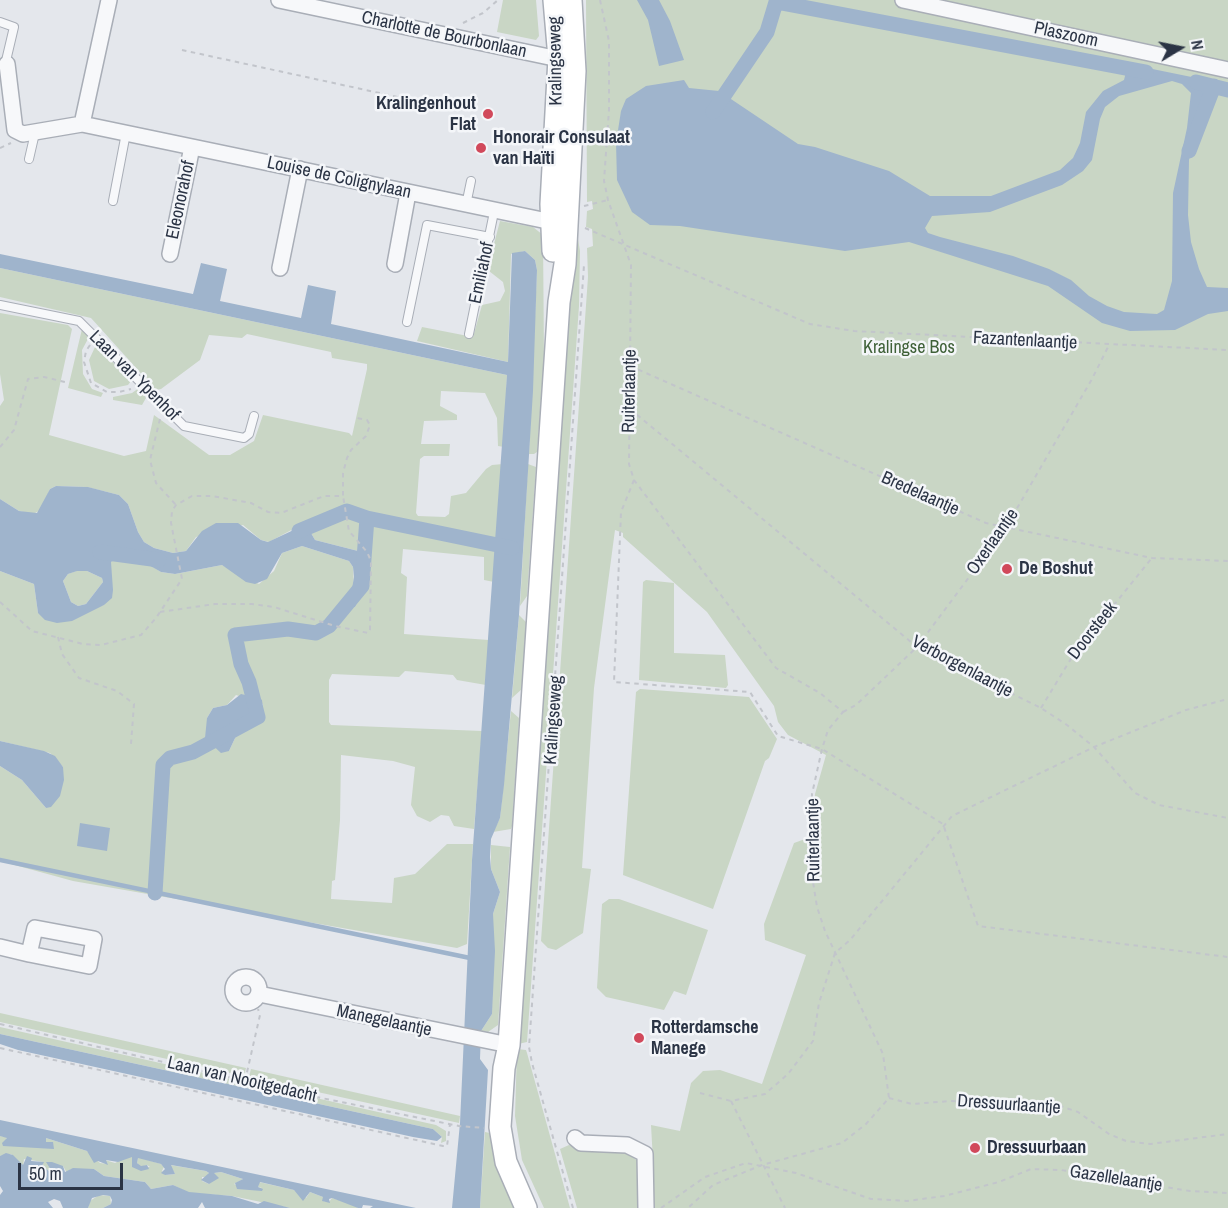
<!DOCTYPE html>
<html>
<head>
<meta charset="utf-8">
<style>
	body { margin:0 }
	#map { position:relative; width:1228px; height:1208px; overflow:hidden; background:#e4e7ec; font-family:"Archivo Narrow",sans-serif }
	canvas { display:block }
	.north { position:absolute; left:1150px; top:18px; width:60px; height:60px; -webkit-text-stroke:4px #f4f6f9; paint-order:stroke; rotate:80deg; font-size:16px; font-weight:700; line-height:24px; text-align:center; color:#2b3445 }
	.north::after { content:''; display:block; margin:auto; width:21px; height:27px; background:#2b3445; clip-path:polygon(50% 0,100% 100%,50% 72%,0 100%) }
	.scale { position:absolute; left:18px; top:1163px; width:105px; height:27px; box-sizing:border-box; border:3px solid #2b3445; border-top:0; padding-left:8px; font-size:18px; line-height:21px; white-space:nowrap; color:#2b3445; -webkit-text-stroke:4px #f4f6f9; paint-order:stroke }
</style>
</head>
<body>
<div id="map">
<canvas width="1228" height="1208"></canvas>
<div class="north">N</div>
<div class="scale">50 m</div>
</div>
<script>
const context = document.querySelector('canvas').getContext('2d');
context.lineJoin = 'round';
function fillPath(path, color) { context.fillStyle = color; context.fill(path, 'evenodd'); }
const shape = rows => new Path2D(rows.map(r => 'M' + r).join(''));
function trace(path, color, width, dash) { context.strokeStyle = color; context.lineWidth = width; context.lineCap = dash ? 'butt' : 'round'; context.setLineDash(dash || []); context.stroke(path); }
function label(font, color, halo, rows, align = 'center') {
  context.font = font + ' "Archivo Narrow",sans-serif'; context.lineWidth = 5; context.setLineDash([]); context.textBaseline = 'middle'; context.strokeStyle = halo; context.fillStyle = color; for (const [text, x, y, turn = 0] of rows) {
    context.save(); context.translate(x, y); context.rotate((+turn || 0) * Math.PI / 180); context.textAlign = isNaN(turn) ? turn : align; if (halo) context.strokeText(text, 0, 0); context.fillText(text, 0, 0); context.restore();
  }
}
const green = shape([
	[503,0,536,0,539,36,536,40,497,32],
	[586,0,1228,0,1228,1208,577,1208,560,1149,569,1145,581,1151,622,1150,638,1161,653,1161,651,1125,680,1131,691,1083,703,1071,720,1070,762,1084,806,955,765,940,764,924,794,843,808,838,813,828,815,794,826,755,788,735,778,722,774,706,707,612,623,537,623,533,615,530,594,688,582,868,591,869,583,933,556,950,548,948,541,941,588,277,587,248,593,246,592,229,586,227,587,211,593,209,592,201,587,202],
	[500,221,533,227,543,235,544,360,537,452,534,454,529,454,537,270,535,260,525,251,511,254,508,362,417,341,422,327,473,337,482,305,500,301,505,291,503,282,489,271,488,267],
	[577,233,580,251,579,306,527,1042,518,1044,566,316],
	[0,268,507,375,504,447,498,446,497,418,485,393,441,391,440,406,457,415,457,420,424,421,421,444,450,444,449,456,424,456,420,459,416,513,418,516,445,517,449,514,451,496,466,493,486,469,492,465,503,464,494,582,484,580,484,557,403,549,401,573,407,577,404,634,489,640,486,685,457,680,453,675,405,671,399,677,332,674,329,680,329,722,331,725,482,731,474,829,454,826,449,816,441,815,430,822,417,816,411,805,415,767,393,761,341,755,340,820,335,880,332,881,331,899,392,903,394,878,415,874,447,844,473,844,467,944,457,948,73,881,0,861,0,766,22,780,46,808,63,767,50,753,0,741,0,571,34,584,38,613,104,605,111,562,121,553,134,555,161,572,175,574,222,565,259,584,274,571,282,553,302,546,349,561,353,567,355,607,367,562,358,551,315,540,311,533,317,522,310,520,269,542,261,540,243,525,196,537,186,551,173,553,154,548,144,542,138,532,128,504,119,495,87,487,56,486,50,489,41,510,33,514,19,511,0,499,0,406,4,400,0,374,0,313,68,325,72,329,49,435,124,456,146,451,154,415,209,455,230,455,254,441,263,415,349,433,352,436,367,369,367,364,332,358,331,352,247,334,242,338,209,335,200,360,161,389,156,390,91,318,0,297],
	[236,695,263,704,263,708,236,736,229,751,207,718,213,708,227,705],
	[82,329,89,337,82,350,83,374,92,389,103,393,101,397,68,388],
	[96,345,131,381,128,385,109,389,94,381,89,360],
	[139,388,146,398,142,405,113,400,113,397,132,393],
	[528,464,536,467,527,596,520,606],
	[76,571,87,571,102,578,103,582,86,604,78,606,71,602,63,581,68,574],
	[646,580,674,583,674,653,725,655,728,685,726,688,639,680,643,582],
	[519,615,526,622,522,689,512,698],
	[640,689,749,697,777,739,769,758,765,761,713,909,623,875,636,692],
	[511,711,519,718,512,826,511,829,493,832,500,818],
	[491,845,510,847,498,1025,488,1032,481,1031,492,1014,493,914,500,892,491,869],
	[609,899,619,899,708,930,686,995,674,991,664,1010,606,997,597,988,602,904],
	[0,1013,246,1068,244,1076,0,1022],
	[0,1027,436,1125,446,1131,446,1141,441,1143,442,1137,433,1129,0,1034],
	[517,1049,526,1050,527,1053,570,1208,544,1208,522,1160,515,1116],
	[251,1069,460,1116,459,1123,249,1077],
	[485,1132,490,1133,495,1161,514,1208,480,1208],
	[0,1136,7,1137,6,1141,11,1146,46,1142,46,1138,87,1151,100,1163,107,1164,105,1160,115,1163,127,1157,132,1157,133,1167,150,1167,147,1165,141,1167,137,1163,138,1157,161,1164,164,1167,162,1171,165,1175,175,1174,170,1165,206,1171,209,1173,207,1177,202,1177,202,1181,209,1184,214,1173,221,1172,243,1179,234,1184,244,1189,262,1188,258,1187,259,1182,294,1190,306,1198,310,1192,323,1197,323,1201,329,1202,332,1198,355,1205,358,1208,290,1208,232,1196,189,1193,173,1185,151,1189,145,1182,104,1176,94,1169,71,1169,67,1173,63,1166,49,1166,51,1171,49,1171,43,1167,43,1162,24,1159,23,1166,11,1154,0,1156],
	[99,1195,110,1196,111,1204,103,1208,88,1208,90,1201]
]);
const water = shape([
	[637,0,659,0,670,21,684,60,659,66,648,20],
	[1128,64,1216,82,1214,92,1209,93,1205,99,1189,160,1188,215,1191,242,1199,269,1207,287,1228,288,1228,311,1208,314,1175,330,1130,331,1102,323,1048,286,909,242,845,251,680,226,650,225,632,212,617,180,616,143,621,111,626,99,646,86,684,80,689,88,719,91,798,144,815,147,889,171,930,196,991,196,1060,170,1073,158,1080,143,1086,112,1103,91,1124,80],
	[1172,81,1182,84,1191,93,1187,128,1173,193,1172,281,1164,310,1157,314,1124,312,1107,306,1089,296,1071,280,1049,269,1013,256,940,237,928,233,925,228,932,216,990,212,1062,185,1083,171,1092,160,1100,119,1105,107,1119,96],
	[525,251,535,260,537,270,533,391,519,615,504,785,500,818,491,839,490,857,491,869,500,892,493,914,495,951,492,1014,481,1031,480,1059,488,1070,480,1208,452,1208,460,1123,472,860,507,375,0,268,0,254,193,294,201,263,227,269,220,301,301,318,308,285,336,291,331,324,508,362,512,253],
	[56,486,88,487,119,495,128,504,138,532,144,542,154,548,173,553,186,551,202,531,216,523,238,523,261,540,268,542,317,519,311,533,315,540,358,551,367,561,358,600,355,607,349,607,354,577,353,567,349,561,302,546,282,553,267,579,255,584,246,582,222,565,175,574,161,572,126,552,111,562,113,590,112,598,104,605,72,621,57,623,45,620,38,613,34,584,0,571,0,499,19,511,37,513,50,489],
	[77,571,87,571,102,578,103,582,86,604,78,606,71,602,63,581,68,574],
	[241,694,258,698,262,700,263,709,236,736,229,751,221,753,205,738,207,718,213,708,227,705],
	[0,741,44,751,55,756,63,767,64,780,60,796,51,807,46,808,22,780,0,766],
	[80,823,110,828,107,851,77,846],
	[0,1034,433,1129,442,1137,437,1141,413,1137,18,1050,0,1044],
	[0,1120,345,1193,416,1208,370,1208,373,1206,363,1205,362,1208,358,1208,332,1198,329,1199,330,1203,322,1201,323,1197,310,1192,303,1201,294,1190,260,1182,258,1187,263,1189,262,1191,237,1189,235,1183,243,1179,221,1172,214,1173,219,1178,209,1184,201,1180,209,1173,206,1171,171,1165,175,1174,165,1175,161,1173,165,1169,161,1164,138,1158,137,1163,141,1166,147,1165,149,1169,141,1171,132,1167,132,1157,118,1162,106,1160,108,1165,98,1161,94,1163,87,1151,46,1138,46,1142,53,1142,54,1149,3,1146,2,1143,7,1138,0,1136],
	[6,1153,13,1155,23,1165,27,1156,32,1158,31,1161,44,1162,42,1166,49,1171,51,1170,46,1162,52,1162,63,1166,65,1172,73,1168,94,1169,104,1176,145,1182,151,1189,173,1185,189,1192,232,1196,258,1204,264,1201,290,1208,205,1208,202,1202,198,1208,103,1208,111,1204,112,1200,110,1196,103,1195,92,1198,88,1208,63,1208,60,1201,54,1199,48,1202,53,1208,0,1208,0,1195,3,1191,0,1186,0,1156]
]);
const stream = shape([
	[0,860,470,958]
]);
const canal = shape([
	[1196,82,1228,90],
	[713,112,767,32,776,2,1146,72],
	[1189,151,1214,86],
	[299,531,347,511,367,518],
	[100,552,159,560],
	[155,893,163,765,170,758,193,752,258,717,249,682,241,664,235,635,288,629,316,633,329,626,362,586,367,518,512,548]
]);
const path = shape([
	[600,0,609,41,609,110,604,181,608,200,631,265,629,464,634,480,776,668,820,693,843,712,828,730,822,749,812,794,810,863,817,907,825,931,883,1054,889,1098,866,1124,842,1143,762,1165,713,1185,688,1208],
	[463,23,483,13,498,0],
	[182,50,453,109],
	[0,148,11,143],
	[584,206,608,200],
	[585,228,810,324,854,331,1228,350],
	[90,345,86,351,84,362,91,383,107,392,119,392,131,389],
	[630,366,986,523,1152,558,1228,561],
	[630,409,917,647,1041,708,1067,725,1094,747,1135,793,1159,805,1228,818],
	[160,419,150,460,156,483,176,505],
	[0,447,14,430,28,379,44,377,65,382],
	[634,480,621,512,614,682,750,692,778,736,822,749,943,824,978,926,1228,957],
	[0,602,32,631,83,644,101,645,141,635,156,618,182,579,171,523,172,511,176,505,192,496,212,496,251,503,268,512,281,513,324,496,343,496,343,473,347,458,351,450,366,436,370,425,367,420,357,418],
	[160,612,215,604,252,604,274,607,335,626,368,633,370,630,371,561,367,552,349,531,343,496],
	[58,637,62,654,79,678,117,691,134,704,131,744],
	[1041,708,1072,657,1151,559],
	[843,712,856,705,917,647,1005,529,1092,379,1108,347],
	[0,1024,297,1093,459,1126,484,1128],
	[0,1048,443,1146,447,1146,450,1124],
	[245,1081,260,1015,258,1009],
	[700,1093,731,1101,765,1094,788,1074,813,1041,819,1003,835,953,850,940,952,816,1094,747,1186,710,1228,699],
	[889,1098,912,1104,951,1101,1057,1105,1078,1112,1109,1134,1126,1141,1150,1144,1228,1134],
	[731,1101,785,1208],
	[573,1208,532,1063,529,1047,584,265],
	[661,1208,705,1177,746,1163,796,1173,871,1199,907,1201,944,1196,999,1182,1031,1169,1061,1170,1190,1191,1228,1193]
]);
const service = shape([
	[0,22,14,27,5,65],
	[29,159,35,133],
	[113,201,126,133],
	[466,205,471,181],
	[0,305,79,321,184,426,244,438,249,434,254,416],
	[407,322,427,225,490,237],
	[469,334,494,212]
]);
const minor = shape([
	[279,0,549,57,569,58],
	[903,0,1228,70],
	[7,64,15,130,23,134,82,124,552,222],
	[82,124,109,0],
	[170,254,192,147],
	[395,264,408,193],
	[280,268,300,169],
	[0,947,29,954,89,966,94,939,35,928,29,954],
	'233 990a13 13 0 1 1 26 0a13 13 0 1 1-26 0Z',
	[259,994,509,1045],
	[575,1138,581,1143,627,1145,645,1154,646,1208]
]);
const secondary = shape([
	[553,251,551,204,559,58,554,0],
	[526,1208,506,1162,500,1127,504,1068,509,1045,559,302,565,264,575,71,571,0]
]);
const markers = [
	[488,114,6,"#d1495b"],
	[481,148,6,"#d1495b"],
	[1007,569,6,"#d1495b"],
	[639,1038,6,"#d1495b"],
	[975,1148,6,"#d1495b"]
];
const streetNames = [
	["Charlotte de Bourbonlaan",444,35,12],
	["Plaszoom",1066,35,12],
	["Kralingseweg",556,61,-91],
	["Louise de Colignylaan",339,178,12],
	["Eleonorahof",181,200,-78],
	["Emiliahof",482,273,-78],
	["Fazantenlaantje",1025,341,3],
	["Laan van Ypenhof",134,376,45],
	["Ruiterlaantje",630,391,-89],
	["Bredelaantje",920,494,24],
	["Oxerlaantje",993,542,-55],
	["Doorsteek",1093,631,-52],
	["Verborgenlaantje",962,667,28],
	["Kralingseweg",554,720,-86],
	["Ruiterlaantje",814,840,-91],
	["Manegelaantje",384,1021,12],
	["Laan van Nooitgedacht",242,1080,13],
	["Dressuurlaantje",1009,1105,4],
	["Gazellelaantje",1116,1179,9]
];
const poiNames = [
	["Kralingenhout",476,104,"right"],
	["Flat",476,125,"right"],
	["Honorair Consulaat",493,138],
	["van Haïti",493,159],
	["De Boshut",1019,569],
	["Rotterdamsche",651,1028],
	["Manege",651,1049],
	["Dressuurbaan",987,1148]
];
const parkNames = [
	["Kralingse Bos",909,348]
];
fillPath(green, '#c9d6c5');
fillPath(water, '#9fb4cc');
trace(stream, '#9fb4cc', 4.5);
trace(canal, '#9fb4cc', 15);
trace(service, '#a9aeb7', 10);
trace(minor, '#a9aeb7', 18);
trace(secondary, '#a9aeb7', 24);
trace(path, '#c2c5cb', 2, [4.5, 4.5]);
trace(service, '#f7f8fa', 8);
trace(minor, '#f7f8fa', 15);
trace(secondary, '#fff', 21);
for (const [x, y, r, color] of markers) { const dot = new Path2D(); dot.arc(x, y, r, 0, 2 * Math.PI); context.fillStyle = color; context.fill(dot); trace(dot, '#f4f6f9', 2); }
label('18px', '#2b3445', '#f4f6f9', streetNames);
label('bold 18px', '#2b3445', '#f4f6f9', poiNames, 'left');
label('18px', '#3f6138', '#f4f6f9', parkNames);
</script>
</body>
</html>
